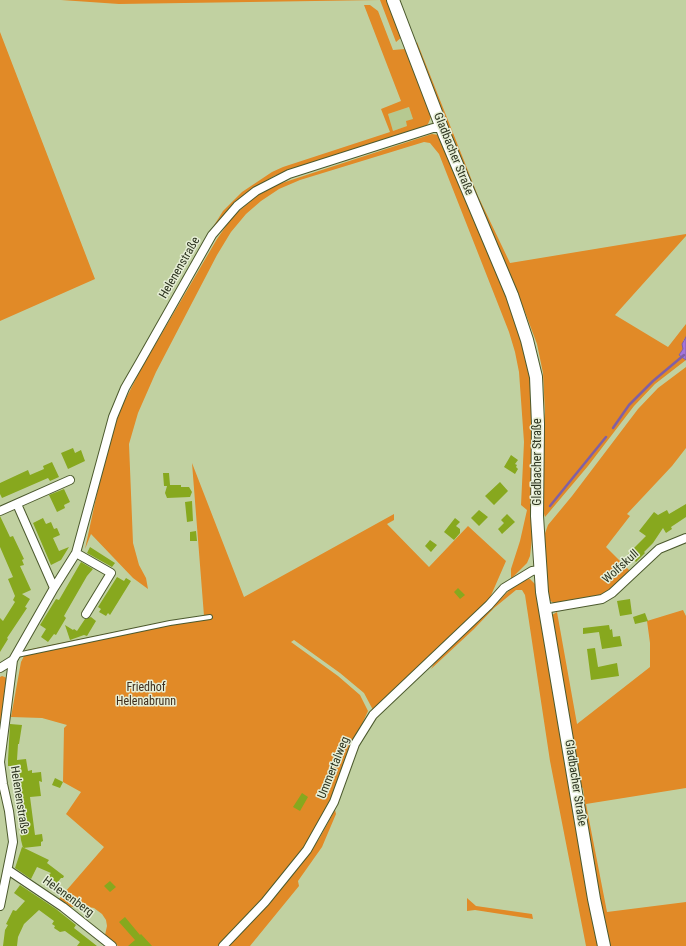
<!DOCTYPE html>
<html>
<head>
<meta charset="utf-8">
<style>
	body { margin:0 }
	canvas { display:block; background:#c1d1a1 }
</style>
</head>
<body>
<canvas width="686" height="946"></canvas>
<script>
const context = document.querySelector('canvas').getContext('2d');
context.lineJoin = 'round';
function fillPath(path, color) { context.fillStyle = color; context.fill(path, 'evenodd'); }
const shape = rows => new Path2D(rows.map(r => 'M' + r).join(''));
function trace(path, color, width, dash) { context.strokeStyle = color; context.lineWidth = width; context.lineCap = dash ? 'butt' : 'round'; context.setLineDash(dash || []); context.stroke(path); }
function label(font, color, halo, rows, align = 'center') {
  context.font = font + ' "Roboto Condensed",sans-serif'; context.lineWidth = 3; context.setLineDash([]); context.textBaseline = 'middle'; context.strokeStyle = halo; context.fillStyle = color; for (const [text, x, y, turn = 0] of rows) {
    context.save(); context.translate(x, y); context.rotate((+turn || 0) * Math.PI / 180); context.textAlign = isNaN(turn) ? turn : align; if (halo) context.strokeText(text, 0, 0); context.fillText(text, 0, 0); context.restore();
  }
}
const built = shape([
	[409,107,413,119,407,126,393,131,388,114]
]);
const green = shape([
	[61,0,388,0,402,37,396,42,380,0,119,4],
	[364,5,370,5,378,11,393,50,405,49,430,109,431,117,428,124,426,126,274,176,250,190,213,227,223,211,242,192,272,172,283,167,390,132,381,109,401,101],
	[409,107,413,119,406,121,407,126,393,131,388,114],
	[0,32,95,279,0,321],
	[417,42,478,196,510,263,686,234,686,236,615,315,668,347,686,324,686,337,683,341,683,349,679,355,686,360,655,384,634,406,588,466,545,517,542,507,543,437,545,412,543,373,537,344,525,312,455,151,417,48],
	[432,134,439,135,443,144,514,315,526,350,531,386,533,530,530,556,527,563,511,579,511,569,520,541,527,510,521,505,524,442,519,372,515,352,509,332,439,154,430,143,424,142,300,180,279,189,261,201,246,214,231,232,217,255,156,372,138,413,129,444,133,543,139,565,146,578,148,589,133,578,91,534,85,549,107,447,120,410,141,369,217,239,233,216,258,195,279,184],
	[686,367,686,448,672,466,627,514,630,516,606,547,630,571,609,592,604,594,555,604,549,600,544,536,548,525,572,496,638,409,658,388],
	[192,463,244,597,394,514,394,520,387,524,429,567,468,526,506,561,489,600,373,710,364,693,340,673,294,640,291,642,338,676,360,695,368,711,351,748,337,785,322,817,305,847,238,928,220,946,118,946,105,935,107,926,106,920,102,914,94,908,83,906,69,907,59,899,104,847,66,814,81,792,63,782,64,728,67,725,42,718,11,717,21,662,27,650,163,622,204,616],
	[530,579,535,584,572,801,600,946,586,946,550,761,525,595,522,590,516,590,494,608,474,629,431,669,435,662,516,584,523,580],
	[683,610,686,616,686,788,586,804,607,912,686,902,686,946,609,946,604,926,582,798,584,796,583,788,579,786,552,615,557,612,577,724,650,667,650,643,647,621],
	[2,676,7,678,0,736,0,677],
	[335,810,336,814,322,847,298,881,299,886,250,946,227,946,308,854,319,839],
	[467,898,476,906,532,914,533,919,475,910,467,911]
]);
const water = shape([
	[686,337,686,360,679,355,683,349,682,344,686,337]
]);
const stream = shape([
	[613,428,629,405,653,381,684,355],
	[550,506,606,437]
]);
const building = shape([
	[73,448,75,453,81,450,85,461,68,469,61,453],
	[511,455,518,460,515,464,517,465,516,467,518,469,515,474,504,467],
	[52,462,59,477,50,481,48,478,2,498,0,494,0,483,28,470,30,475,44,469,43,466],
	[163,473,169,473,170,485,167,485,181,485,181,487,189,487,192,492,190,497,167,498,165,493,167,486,164,486],
	[500,482,508,491,494,505,485,496],
	[64,489,70,502,64,505,65,508,57,512,49,495],
	[192,501,193,521,187,522,185,502],
	[686,504,686,517,671,527,672,529,666,533,663,528,653,543,644,552,645,553,636,562,628,554,646,536,639,531,654,512,658,515,667,510,669,514],
	[479,510,488,517,479,526,471,518],
	[507,514,515,522,502,534,498,529,504,523,501,520],
	[0,516,10,537,13,536,24,559,22,560,24,565,20,566,31,590,22,594,30,599,25,607,27,608,7,638,8,639,0,652,0,618,3,621,15,602,13,600,15,596,8,579,13,577,0,547],
	[43,518,46,524,51,522,54,529,57,528,60,535,53,538,59,551,69,547,61,560,51,565,33,523],
	[455,518,460,522,456,526,460,529,460,533,454,540,444,532],
	[196,531,197,541,190,541,190,532],
	[430,540,437,545,431,552,425,546],
	[90,547,115,563,112,567,87,553],
	[81,562,93,569,87,576,64,616,66,618,56,635,54,634,48,642,41,637,46,629,40,625,56,599,59,600],
	[117,577,124,581,126,578,131,581,110,615,108,613,106,616,99,612,101,609,98,607],
	[458,588,465,595,460,599,454,592],
	[630,599,632,614,620,616,617,601],
	[645,613,648,621,635,624,633,617],
	[91,617,96,621,87,636,84,635,70,640,65,625,73,630,74,629,77,631,85,619],
	[609,625,610,630,612,629,613,637,620,636,622,646,602,649,599,632,583,634,583,628],
	[595,648,598,667,617,663,619,676,591,680,587,649],
	[10,724,22,725,19,744,18,744,17,760,26,759,28,771,32,770,32,773,41,772,42,782,39,781,41,796,30,797,35,835,42,834,43,841,41,842,41,846,23,848,21,840,11,766,8,766,8,760],
	[55,778,63,782,60,788,52,785],
	[302,793,308,797,300,811,293,807],
	[22,847,49,860,47,863,64,876,63,878,61,878,57,883,48,876,51,873,37,867,31,879,15,868],
	[110,881,116,887,110,892,104,886],
	[20,885,56,909,76,925,74,928,97,946,77,946,80,942,65,931,60,932,54,928,55,926,52,924,54,921,39,910,24,924,18,937,17,946,3,946,5,930,8,925,6,924,13,910,16,911,25,901,14,893],
	[125,917,140,935,141,934,152,946,128,946,135,940,119,922]
]);
const lane = shape([
	[17,655,170,623,210,617]
]);
const street = shape([
	[17,504,54,588],
	[0,511,70,480],
	[76,553,111,573,86,614],
	[544,609,602,599,612,593,659,549,686,538],
	[0,668,13,660],
	[8,870,63,907,112,946],
	[0,906,13,842,9,811,3,784,0,762,13,660,54,588,76,553,113,417,125,388,140,362,212,235,237,206,256,191,289,174,433,128,442,128],
	[223,946,265,902,307,850,334,802,355,744,373,715,489,605,504,588,532,571,540,570]
]);
const secondary = shape([
	[393,0,445,136,512,295,527,340,536,377,538,424,537,516,542,592,594,899,604,946]
]);
const streetNames = [
	["Gladbacher Straße",453,154,68],
	["Helenenstraße",180,268,-60],
	["Gladbacher Straße",538,462,-90],
	["Wolfskull",621,567,-42],
	["Ummertalweg",334,768,-68],
	["Gladbacher Straße",575,783,81],
	["Helenenstraße",19,800,81],
	["Helenenberg",68,897,36]
];
const parkNames = [
	["Friedhof",146,688],
	["Helenabrunn",146,702]
];
fillPath(built, '#b6c991');
fillPath(green, '#e18a27');
fillPath(water, '#a373dd');
trace(water, '#8060a5', 1);
trace(stream, '#8060a5', 2.5);
fillPath(building, '#87a81e');
trace(lane, '#4c5a2e', 6);
trace(street, '#4c5a2e', 10);
trace(secondary, '#4c5a2e', 14);
trace(lane, '#fff', 4);
trace(street, '#fff', 8);
trace(secondary, '#fff', 12);
label('12px', '#2e3521', '#e6eed6', streetNames);
label('12px', '#3e2d1c', '#e6eed6', parkNames);
</script>
</body>
</html>
